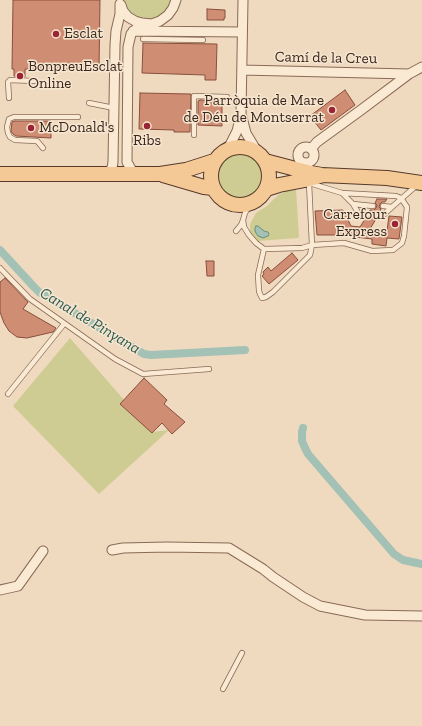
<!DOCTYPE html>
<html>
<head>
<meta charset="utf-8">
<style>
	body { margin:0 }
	canvas { display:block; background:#efdabf }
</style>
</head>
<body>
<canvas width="422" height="726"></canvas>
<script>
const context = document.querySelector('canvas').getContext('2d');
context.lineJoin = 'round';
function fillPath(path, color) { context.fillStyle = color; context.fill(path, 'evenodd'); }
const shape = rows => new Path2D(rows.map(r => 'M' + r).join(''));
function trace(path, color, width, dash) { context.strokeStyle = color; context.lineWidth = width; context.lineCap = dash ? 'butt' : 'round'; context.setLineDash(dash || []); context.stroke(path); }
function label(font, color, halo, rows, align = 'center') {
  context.font = font + ' "Zilla Slab",serif'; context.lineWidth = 3; context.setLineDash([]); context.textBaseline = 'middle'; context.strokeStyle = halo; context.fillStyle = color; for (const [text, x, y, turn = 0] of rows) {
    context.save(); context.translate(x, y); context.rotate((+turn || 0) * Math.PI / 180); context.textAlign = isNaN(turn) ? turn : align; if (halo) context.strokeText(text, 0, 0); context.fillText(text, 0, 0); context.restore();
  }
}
const green = shape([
	[123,0,171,0,166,11,159,17,152,20,140,19,132,14,128,11,125,4],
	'216 175a24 24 0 1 1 48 0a24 24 0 1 1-48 0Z',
	[296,189,299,237,298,238,258,241,250,232,250,224,256,213,267,206,278,195,287,191],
	[70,338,152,432,169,430,99,494,13,406]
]);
const water = shape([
	[256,226,258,226,264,231,268,232,269,234,268,236,263,238,258,236,256,233,255,231,255,228,256,226]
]);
const canal = shape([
	[0,250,34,287,39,292,144,354,151,355,245,350],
	[303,428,302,432,302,441,305,448,308,454,394,554,403,560,422,564]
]);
const building = shape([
	[13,0,100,0,99,70,25,69,25,77,14,76,14,69,12,69,13,0],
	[207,9,225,10,225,18,224,18,224,20,207,20,207,9],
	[143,43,217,44,216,80,205,80,205,75,142,73,143,43],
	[345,90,355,105,321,130,310,116,345,90],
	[140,93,191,94,190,132,174,132,174,130,139,129,140,93],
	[200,100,222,101,222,126,198,125,198,101,200,100],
	[15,121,51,121,51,138,16,136,13,134,11,131,12,122,15,121],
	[377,199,387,199,385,202,382,202,380,204,379,207,381,209,380,212,375,214,374,216,376,219,370,229,387,231,389,216,402,217,399,239,387,238,386,246,372,244,372,239,347,236,347,235,317,235,315,211,343,210,351,226,360,227,365,219,368,219,370,217,371,214,369,212,370,210,374,210,376,208,377,205,375,203,377,199],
	[292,253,298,260,269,284,262,276,264,274,263,272,268,267,271,271,292,253],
	[206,261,214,261,214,276,207,276,206,261],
	[5,278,28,302,23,309,56,328,53,332,27,338,17,337,9,331,4,323,0,312,0,282,5,278],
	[144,378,167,400,164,404,185,422,172,434,162,423,152,433,120,404,144,378]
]);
const lane = shape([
	[143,39,203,40],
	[9,98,8,82,10,80,34,81],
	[89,103,114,108],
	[194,135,194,96,227,97],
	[43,148,37,141,15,140,10,137,8,133,7,127,9,119,14,117,78,117],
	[342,193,353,204,373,206],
	[251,203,245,213,243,220,244,227,249,235,256,243,264,249,302,248,312,245,344,243,372,251,393,250,402,243,404,236,407,207,401,198,396,196,342,193,319,186,309,183],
	[353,204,359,214,367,215],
	[383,206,392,207,417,185],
	[378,216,382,216,392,207],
	[236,231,241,225,243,220],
	[264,249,258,275,259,291,260,294,262,298,266,297,273,292,310,255,312,245,309,183,306,181],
	[0,268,30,299,115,359,143,374,209,369],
	[8,394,64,324],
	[223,689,242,653]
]);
const street = shape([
	[243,0,241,114,246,133,258,153],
	[121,5,123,11,128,17,135,21,142,23,152,24,160,21,168,15,173,8,176,0],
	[133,31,242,32],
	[242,70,409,74],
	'298 155a8 8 0 1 1 16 0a8 8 0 1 1-16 0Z',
	[228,149,237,131,241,115],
	[311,149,317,142,361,110,409,74,422,67],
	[107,174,112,168,113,162,115,45,116,31,120,14,120,4],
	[135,174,131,169,127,162,128,47,131,34,142,23],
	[112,550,123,548,167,547,229,548,263,569,273,577,303,597,320,606,365,615,422,616],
	[0,590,18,586,43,551]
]);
const primary = shape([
	'211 176a29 29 0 1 1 58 0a29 29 0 1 1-58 0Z',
	[265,161,311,173,322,175,387,178,422,183],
	[0,174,160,174,186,170,214,161],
	[163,175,204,187,213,188],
	[266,189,279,185,305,180,320,176]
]);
const markers = [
	[56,34,4,"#9a2436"],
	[20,76,4,"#9a2436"],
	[332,110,4,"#9a2436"],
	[147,126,4,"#9a2436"],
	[31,128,4,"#9a2436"],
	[395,224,4,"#9a2436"]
];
const poiNames = [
	["Esclat",64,34],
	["BonpreuEsclat",28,67],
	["Online",28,84],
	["Parròquia de Mare",324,101,"right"],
	["de Déu de Montserrat",324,118,"right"],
	["McDonald's",39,128],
	["Ribs",147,141,"center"],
	["Carrefour",387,215,"right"],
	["Express",387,232,"right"]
];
const streetNames = [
	["Camí de la Creu",326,58,1]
];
const waterNames = [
	["Canal de Pinyana",90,321,31]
];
fillPath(green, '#cecc93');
fillPath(water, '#a3c1b4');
trace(water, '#698f80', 1);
trace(canal, '#a3c1b4', 8);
fillPath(building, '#cf8d73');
trace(building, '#894f3c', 1);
trace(lane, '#896a57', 6);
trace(street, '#896a57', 11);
trace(primary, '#56392b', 16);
trace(lane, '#fae9d3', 4.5);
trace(street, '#fae9d3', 9);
trace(primary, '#f5c995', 14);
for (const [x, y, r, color] of markers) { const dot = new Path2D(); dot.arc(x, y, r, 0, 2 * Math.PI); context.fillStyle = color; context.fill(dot); trace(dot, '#f7e6cf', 1.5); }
label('15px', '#38251c', '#f7e6cf', poiNames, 'left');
label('15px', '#38251c', '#f7e6cf', streetNames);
label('italic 16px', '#2a584f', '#f7e6cf', waterNames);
</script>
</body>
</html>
